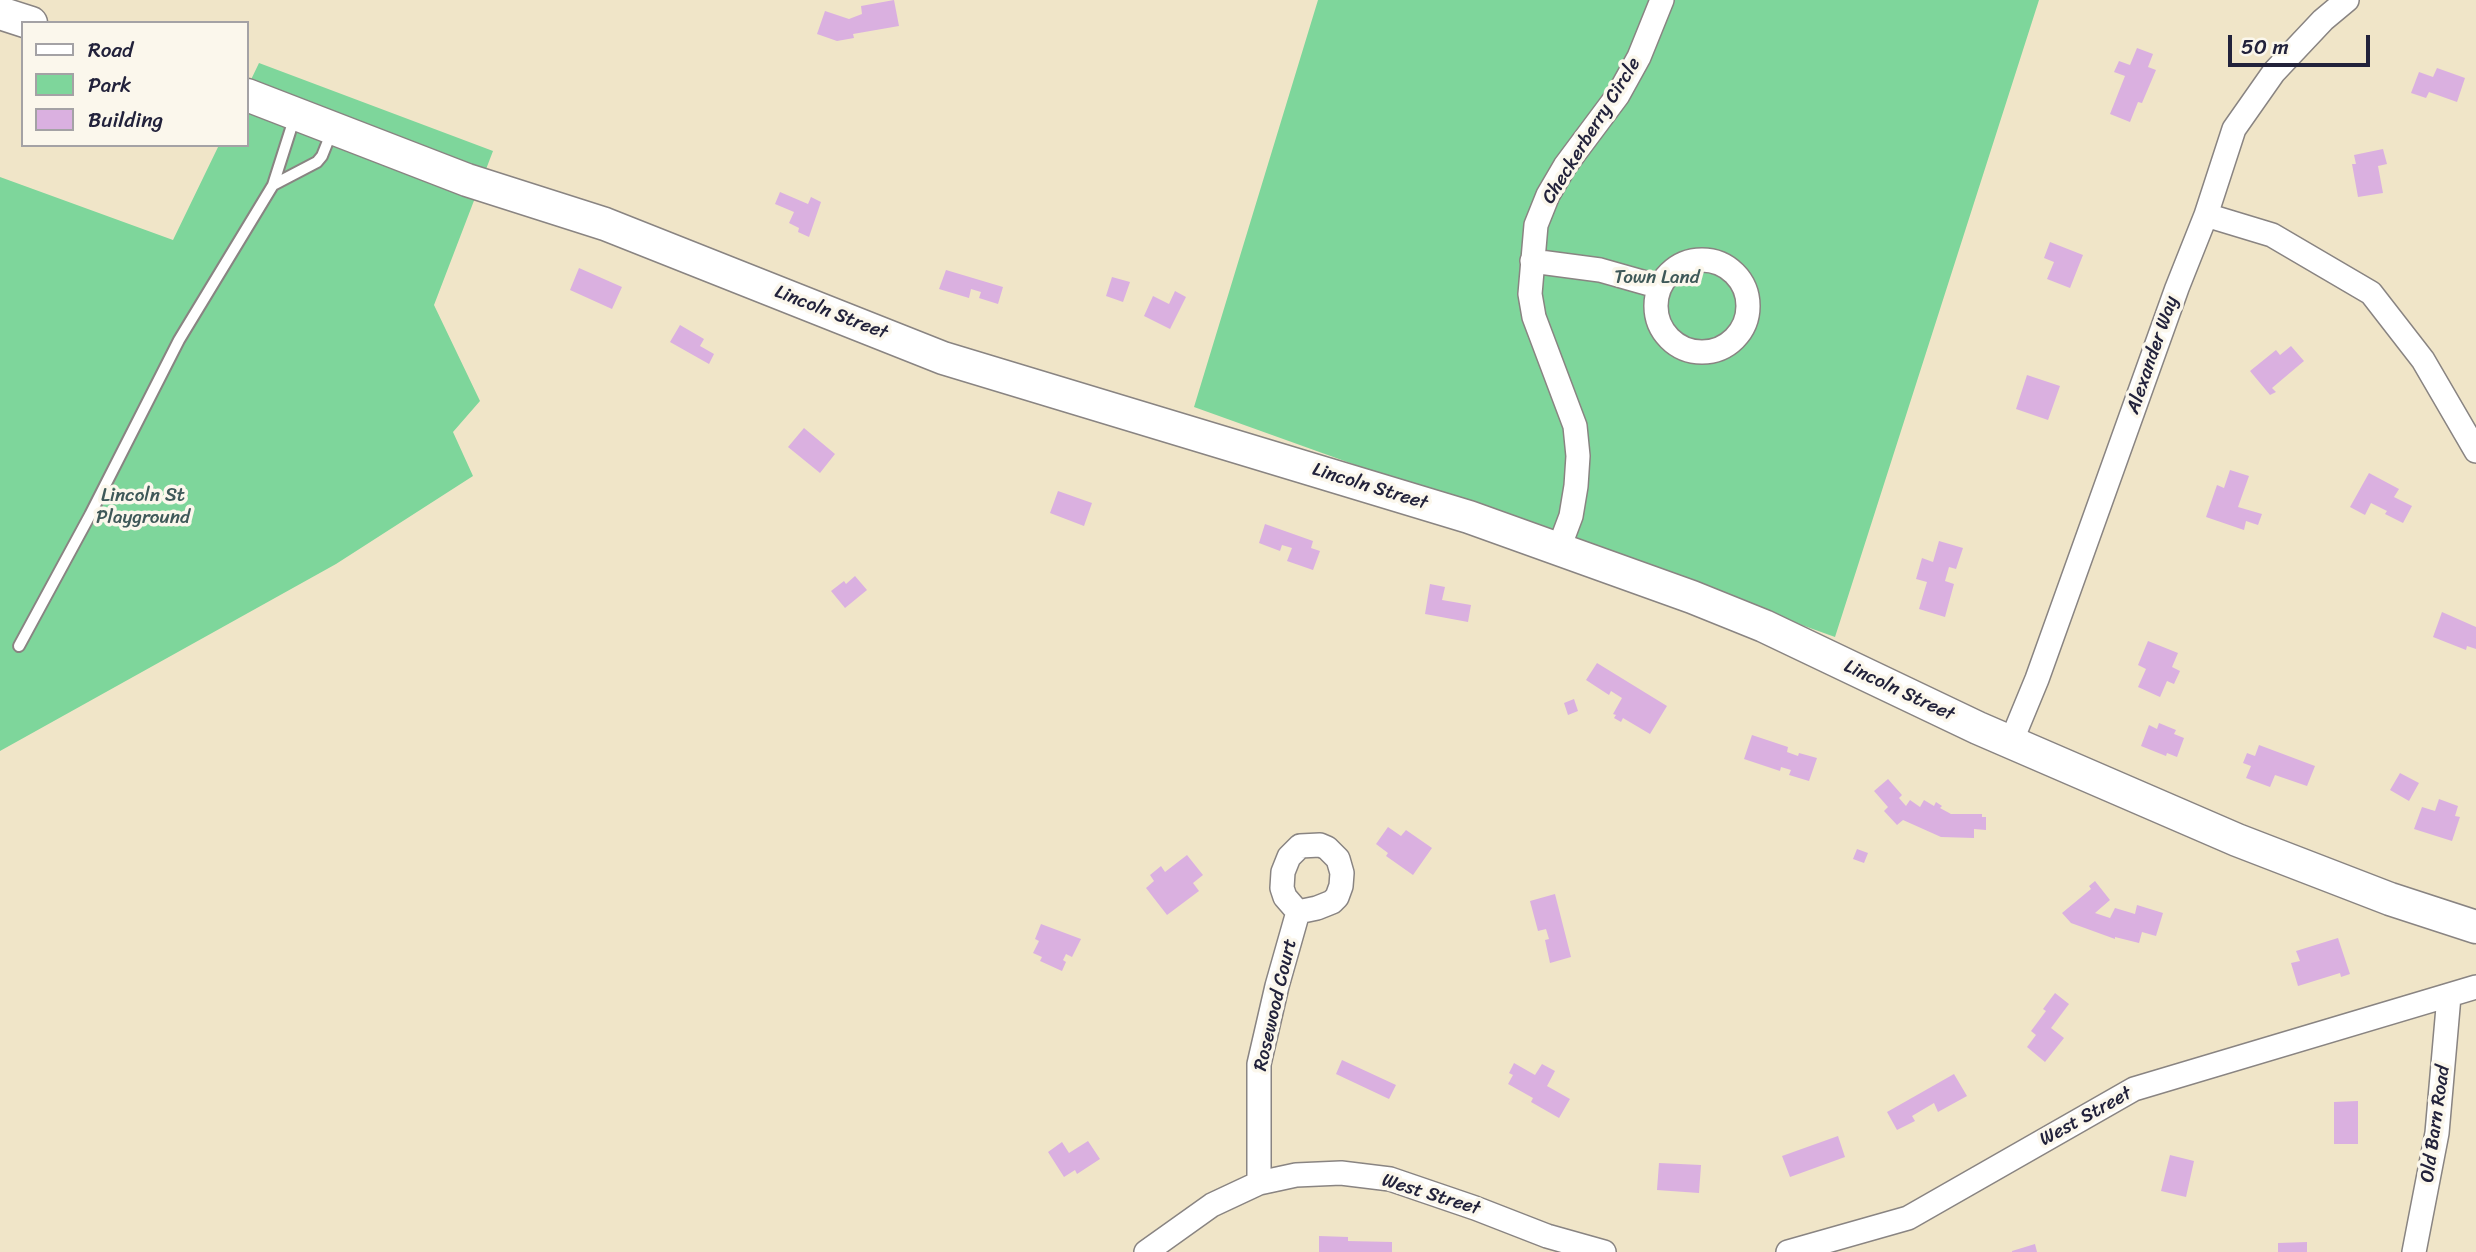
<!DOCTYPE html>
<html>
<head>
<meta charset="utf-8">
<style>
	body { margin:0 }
	#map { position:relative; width:2476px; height:1252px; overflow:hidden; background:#f0e5c8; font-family:Sriracha,sans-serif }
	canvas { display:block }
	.legend { position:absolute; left:21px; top:21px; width:228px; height:126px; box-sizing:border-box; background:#fbf7ec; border:2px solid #a4a2a5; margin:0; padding:9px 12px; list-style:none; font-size:21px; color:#22223b }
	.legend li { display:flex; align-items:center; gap:14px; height:35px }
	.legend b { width:35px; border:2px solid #a4a2a5 }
	.scale { position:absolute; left:2228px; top:35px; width:142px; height:32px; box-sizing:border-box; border:4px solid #22223b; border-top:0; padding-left:9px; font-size:21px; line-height:24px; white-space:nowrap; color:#22223b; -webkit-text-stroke:5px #fbf7ec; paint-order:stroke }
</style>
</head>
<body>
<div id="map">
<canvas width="2476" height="1252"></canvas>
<ul class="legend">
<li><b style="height:9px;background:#fff"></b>Road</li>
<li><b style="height:19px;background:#7ed69b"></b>Park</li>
<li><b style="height:19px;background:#dab0e0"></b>Building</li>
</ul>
<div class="scale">50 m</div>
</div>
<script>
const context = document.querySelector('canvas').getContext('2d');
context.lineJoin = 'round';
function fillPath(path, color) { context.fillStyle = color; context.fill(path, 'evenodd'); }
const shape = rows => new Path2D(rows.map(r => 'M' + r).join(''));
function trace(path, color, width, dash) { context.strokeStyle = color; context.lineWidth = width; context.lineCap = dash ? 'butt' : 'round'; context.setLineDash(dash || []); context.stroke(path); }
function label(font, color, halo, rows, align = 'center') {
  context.font = font + ' Sriracha,sans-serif'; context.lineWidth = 7; context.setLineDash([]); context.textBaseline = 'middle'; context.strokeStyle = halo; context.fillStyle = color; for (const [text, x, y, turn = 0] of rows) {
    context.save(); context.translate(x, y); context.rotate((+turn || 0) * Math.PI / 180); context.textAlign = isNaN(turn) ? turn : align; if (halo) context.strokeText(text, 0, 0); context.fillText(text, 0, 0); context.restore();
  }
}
const green = shape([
	[1318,0,2039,0,1835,637,1194,407],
	[259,63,493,151,434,305,480,401,453,432,473,476,336,564,0,751,0,177,173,240,219,145,247,145,247,88]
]);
const building = shape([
	[894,0,899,26,853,34,854,38,837,41,817,34,825,11,849,19,862,14,861,6],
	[2137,48,2153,54,2148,67,2156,70,2142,103,2138,102,2130,122,2110,114,2125,76,2114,72,2119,61,2130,65],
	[2437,68,2465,78,2457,102,2429,92,2426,98,2411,93,2419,72,2433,77],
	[2383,149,2387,164,2378,166,2383,193,2358,197,2352,164,2356,164,2354,155],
	[780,192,808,204,811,197,821,202,809,237,798,232,799,228,789,223,794,212,775,204],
	[2050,242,2083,255,2070,288,2047,279,2054,262,2044,258],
	[579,268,622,287,612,309,570,290],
	[946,270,1003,287,998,304,979,298,981,292,971,289,969,298,939,289],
	[1112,277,1130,282,1123,302,1106,296],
	[1175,291,1186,297,1170,329,1144,316,1153,296,1169,304],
	[680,325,704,339,700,346,714,354,709,364,670,342],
	[2291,346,2304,361,2272,388,2276,392,2270,395,2250,371,2276,350,2280,355],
	[2027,375,2060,386,2048,420,2016,409],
	[804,428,835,454,820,473,788,447],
	[2230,470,2249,476,2238,507,2262,514,2258,525,2246,521,2244,530,2206,517,2217,485,2224,488],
	[2369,473,2399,489,2394,497,2412,506,2403,523,2385,514,2387,511,2371,503,2365,515,2350,507],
	[1058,491,1092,503,1084,526,1050,513],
	[1265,524,1313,541,1311,548,1320,551,1313,570,1287,561,1292,548,1282,545,1280,551,1259,543],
	[1939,541,1963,548,1956,569,1949,567,1945,581,1954,584,1945,617,1919,609,1927,582,1916,579,1922,558,1933,562],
	[855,576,867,590,845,608,831,591,844,581,846,584],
	[1430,584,1445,587,1442,600,1471,605,1468,622,1425,614],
	[2442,612,2476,627,2476,649,2467,646,2466,650,2433,637],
	[2148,641,2178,653,2172,667,2180,671,2174,684,2167,681,2160,697,2138,687,2146,669,2138,665],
	[1597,663,1667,706,1650,734,1623,718,1621,722,1614,718,1616,715,1613,714,1622,698,1611,691,1609,695,1586,680],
	[1574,699,1578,711,1568,715,1564,703],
	[2159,723,2176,730,2174,734,2184,738,2177,757,2167,753,2166,756,2141,746,2149,725,2157,729],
	[1752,735,1788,747,1787,752,1798,756,1799,753,1817,758,1809,781,1789,775,1791,770,1781,767,1780,771,1744,759],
	[2259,745,2315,766,2307,786,2275,775,2270,787,2246,778,2251,766,2243,763,2247,753,2255,756],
	[2400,773,2419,783,2409,801,2390,790],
	[1888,779,1902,795,1899,798,1906,806,1910,800,1920,807,1924,800,1934,806,1936,802,1942,806,1940,808,1951,814,1982,814,1982,817,1986,817,1986,830,1974,829,1974,838,1941,837,1903,820,1897,825,1884,811,1888,807,1874,791],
	[2439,799,2458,806,2455,816,2460,817,2452,841,2414,829,2422,807,2435,811],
	[1388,827,1401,836,1406,830,1432,848,1413,875,1386,856,1388,853,1376,844],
	[1857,849,1868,853,1864,863,1853,859],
	[1187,855,1203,875,1193,883,1199,891,1167,915,1146,888,1154,881,1150,875,1161,866,1165,872],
	[2095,881,2110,900,2095,913,2110,918,2115,908,2135,914,2137,905,2163,913,2156,936,2142,932,2139,943,2115,937,2115,939,2071,923,2062,913,2091,889,2089,886],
	[1555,894,1571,957,1550,963,1545,940,1549,939,1546,929,1538,931,1530,901],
	[1041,924,1081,939,1072,957,1066,954,1063,960,1066,962,1062,971,1040,961,1042,957,1033,953,1039,941,1035,939],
	[2338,938,2350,974,2341,977,2340,973,2298,986,2291,963,2300,961,2296,951],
	[2055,993,2069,1004,2051,1028,2064,1038,2045,1062,2027,1047,2036,1035,2031,1031,2046,1011,2043,1009],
	[1342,1060,1396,1085,1389,1099,1336,1074],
	[1514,1063,1535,1075,1542,1064,1555,1071,1547,1086,1570,1099,1559,1118,1531,1102,1533,1098,1508,1084,1513,1075,1509,1073],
	[1954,1074,1967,1096,1938,1112,1934,1103,1912,1116,1915,1121,1897,1130,1887,1112],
	[2358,1101,2358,1144,2334,1144,2334,1102],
	[1838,1136,1845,1157,1790,1177,1782,1156],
	[1088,1141,1100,1159,1077,1174,1075,1170,1064,1177,1048,1152,1062,1142,1069,1153],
	[2170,1155,2194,1161,2186,1197,2161,1191],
	[1659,1163,1701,1165,1699,1193,1657,1190],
	[1319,1236,1348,1237,1348,1241,1392,1242,1392,1252,1319,1252],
	[2307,1242,2307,1252,2278,1252,2278,1243],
	[2035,1244,2037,1252,2012,1252,2012,1251]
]);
const lane = shape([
	[273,185,317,162,322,156,332,131],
	[19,646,90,515,179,340,273,185,295,116]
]);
const street = shape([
	[2206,215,2272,235,2371,293,2423,360,2476,451],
	'1656 306a46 46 0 1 1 92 0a46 46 0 1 1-92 0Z',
	[1532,261,1600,270,1660,287],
	[1559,548,1571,516,1576,486,1578,456,1575,426,1534,317,1530,294,1536,225,1548,195,1565,166,1618,95,1639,57,1662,0],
	[2011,742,2037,679,2177,288,2206,215,2234,129,2274,72,2323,20,2347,0],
	[1259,1183,1259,1064,1277,986,1298,912,1317,908,1332,902,1337,897,1341,886,1342,873,1338,859,1327,848,1320,845,1300,846,1289,857,1283,872,1282,888,1285,897,1298,912],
	[1146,1252,1212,1205,1259,1183,1296,1175,1341,1173,1390,1179,1475,1208,1547,1236,1604,1252],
	[1788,1252,1908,1218,2134,1089,2476,987],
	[2414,1252,2437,1133,2449,996]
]);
const secondary = shape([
	[0,13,31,23],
	[247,95,467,180,605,224,943,358,1469,517,1692,597,1764,626,1978,728,2237,840,2390,899,2476,927]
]);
const streetNames = [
	["Checkerberry Circle",1592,131,-58],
	["Lincoln Street",831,313,21],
	["Alexander Way",2153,355,-71],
	["Lincoln Street",1370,487,17],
	["Lincoln Street",1899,691,25],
	["Rosewood Court",1276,1005,-77],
	["West Street",2086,1117,-29],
	["Old Barn Road",2436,1124,-82],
	["West Street",1431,1195,17]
];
const parkNames = [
	["Town Land",1657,278],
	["Lincoln St",143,496],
	["Playground",143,518]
];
fillPath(green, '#7ed69b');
fillPath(building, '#dab0e0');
trace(lane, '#898482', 14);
trace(street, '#898482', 26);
trace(secondary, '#898482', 35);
trace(lane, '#fff', 10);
trace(street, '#fff', 23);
trace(secondary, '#fff', 32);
label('19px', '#22223b', '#fbf7ec', streetNames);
label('19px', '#3e5858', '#fbf7ec', parkNames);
</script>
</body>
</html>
